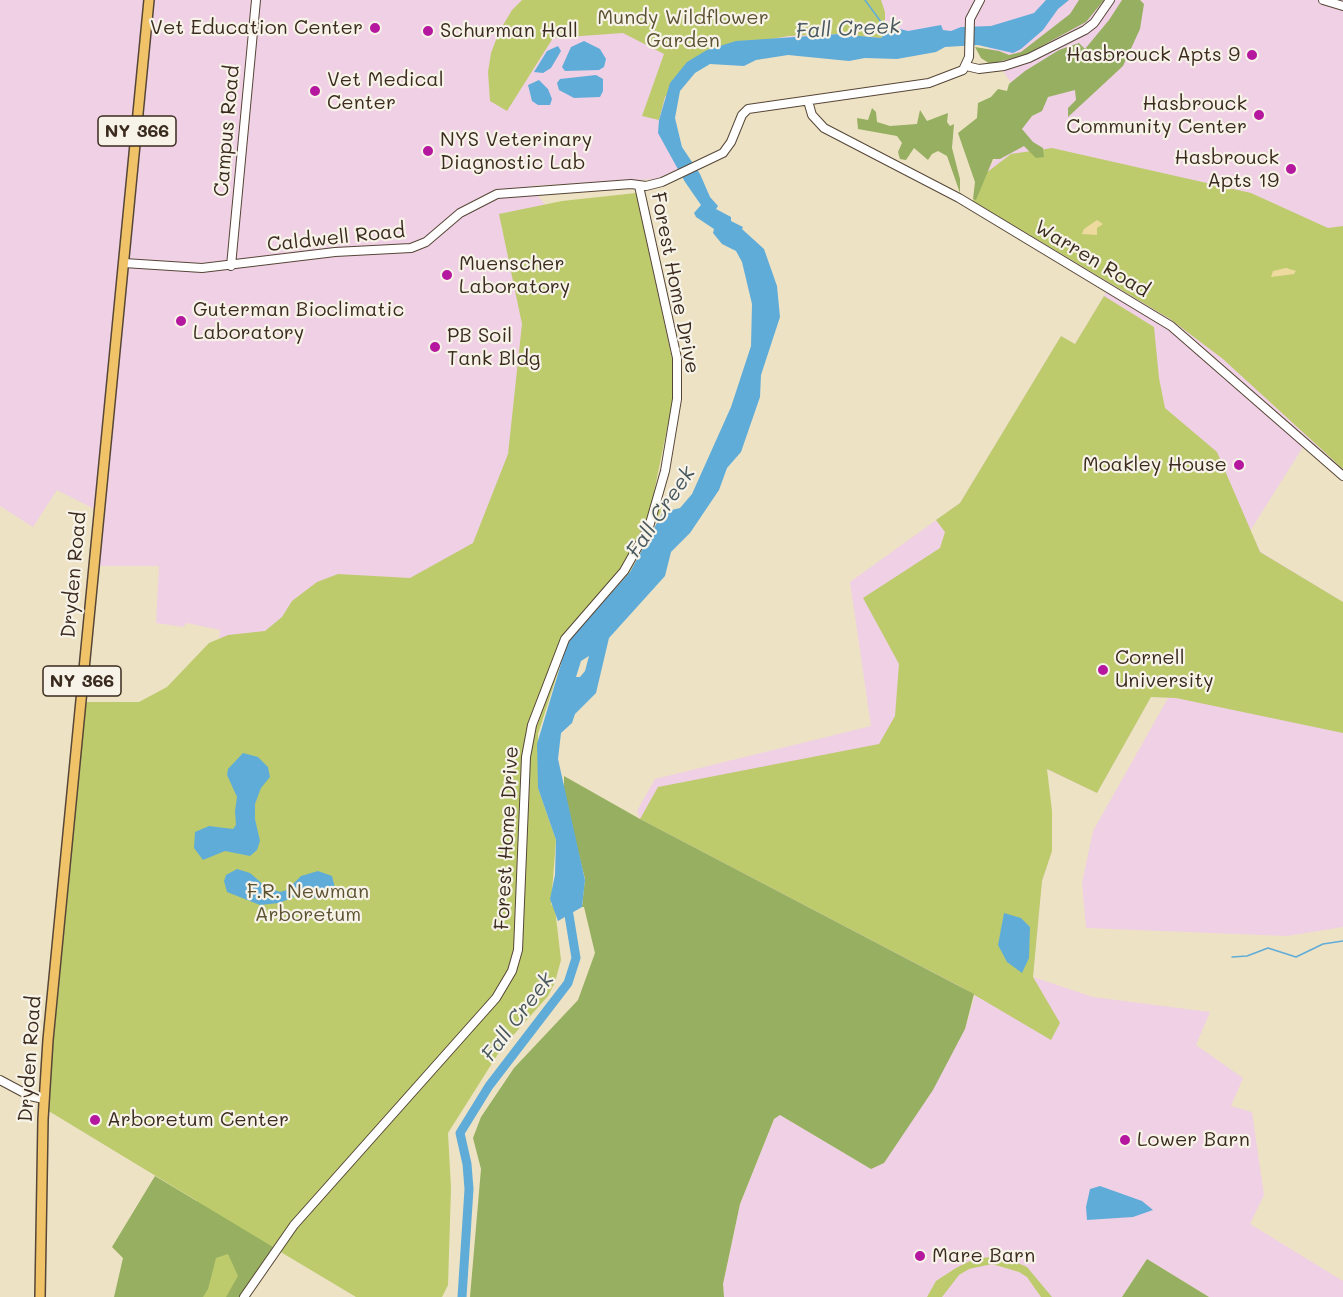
<!DOCTYPE html>
<html>
<head>
<meta charset="utf-8">
<style>
	body { margin:0 }
	canvas { display:block; background:#ede2c4 }
</style>
</head>
<body>
<canvas width="1343" height="1297"></canvas>
<script>
const context = document.querySelector('canvas').getContext('2d');
context.lineJoin = 'round';
function fillPath(path, color) { context.fillStyle = color; context.fill(path, 'evenodd'); }
const shape = rows => new Path2D(rows.map(r => 'M' + r).join(''));
function trace(path, color, width, dash) { context.strokeStyle = color; context.lineWidth = width; context.lineCap = dash ? 'butt' : 'round'; context.setLineDash(dash || []); context.stroke(path); }
function label(font, color, halo, rows, align = 'center') {
  context.font = font + ' Mali,sans-serif'; context.lineWidth = 4.5; context.setLineDash([]); context.textBaseline = 'middle'; context.strokeStyle = halo; context.fillStyle = color; for (const [text, x, y, turn = 0] of rows) {
    context.save(); context.translate(x, y); context.rotate((+turn || 0) * Math.PI / 180); context.textAlign = isNaN(turn) ? turn : align; if (halo) context.strokeText(text, 0, 0); context.fillText(text, 0, 0); context.restore();
  }
}
const built = shape([
	[0,0,1343,0,1343,469,1308,439,1250,531,1261,552,1343,602,1343,927,1287,936,1086,928,1082,883,1093,831,1168,698,1151,697,1097,793,1046,769,1052,811,1052,851,1042,881,1033,977,1093,997,1210,1012,1196,1045,1243,1078,1231,1106,1252,1112,1264,1195,1250,1224,1343,1281,1343,1297,1209,1297,1147,1259,1122,1297,724,1297,723,1284,740,1204,774,1119,780,1115,871,1169,965,1029,975,995,640,819,637,811,655,779,871,726,850,582,960,503,1061,336,1075,344,1111,284,973,201,982,176,1031,114,982,38,703,60,675,90,669,121,684,166,656,179,529,186,602,270,630,488,269,636,219,643,220,630,186,623,184,627,156,623,159,566,99,566,102,513,57,490,33,527,0,506]
]);
const green = shape([
	[522,0,881,0,885,12,885,34,881,38,839,34,789,36,707,50,665,97,659,120,642,116,664,54,623,33,553,38,507,111,490,101,488,72,491,53,499,32,512,10],
	[1052,148,1251,193,1328,228,1343,226,1343,469,1223,359,1170,319,973,201,982,176,1011,154],
	[636,193,673,363,674,395,652,502,664,505,630,572,572,637,566,647,538,734,538,788,556,840,551,904,555,909,561,960,555,982,548,996,501,1049,448,1133,451,1188,448,1285,442,1297,356,1297,274,1248,242,1297,137,1297,197,1201,47,1110,85,702,139,702,167,687,209,643,228,635,265,631,282,617,292,601,317,582,338,574,410,578,473,543,508,454,522,324,499,214,562,201],
	[1104,296,1154,327,1159,378,1165,408,1217,452,1260,552,1343,602,1343,733,1176,698,1151,697,1097,793,1047,769,1052,811,1052,851,1042,881,1033,977,1060,1023,1051,1040,961,987,640,819,658,787,879,744,895,716,899,664,863,598,940,548,945,532,936,520,960,503,1061,336,1075,344],
	[991,1257,1011,1260,1027,1267,1052,1297,1041,1297,1027,1277,1019,1272,992,1264,969,1269,959,1275,942,1297,927,1297,936,1281,956,1268,974,1259]
]);
const forest = shape([
	[1079,0,1104,0,1086,22,1025,55,990,64,981,58,975,47,999,51,1009,55,1021,52,1070,14],
	[1122,0,1140,0,1144,4,1140,29,1123,66,1068,117,1068,108,1076,100,1075,90,1048,97,1042,111,1032,116,1022,129,1033,142,1043,148,1044,157,1036,158,1024,146,1000,159,993,159,976,200,973,199,975,182,958,133,977,118,978,103,991,97,998,89,1007,91,1009,84,1025,71,1059,50,1079,43,1085,49,1109,20],
	[872,108,876,112,877,122,890,126,917,124,920,110,927,121,948,113,947,122,950,126,954,124,952,148,960,179,960,193,947,156,938,151,932,154,928,160,914,148,906,160,900,159,898,152,902,143,897,136,858,129,857,118,868,120],
	[564,776,640,819,974,994,965,1029,933,1090,884,1163,871,1169,780,1115,774,1119,740,1204,723,1284,724,1297,470,1297,481,1169,473,1138,481,1117,514,1068,578,1000,595,953,584,907,582,907,585,879,564,794],
	[155,1176,273,1247,240,1297,226,1297,238,1276,228,1254,216,1258,208,1289,203,1297,114,1297,123,1258,112,1247],
	[1147,1259,1209,1297,1122,1297]
]);
const sand = shape([
	[1097,220,1103,224,1097,228,1097,235,1082,234,1084,229],
	[1286,268,1296,271,1294,274,1271,277,1273,271]
]);
const water = shape([
	[1046,0,1069,0,1058,9,1043,30,1021,49,1013,53,978,45,945,47,936,52,897,59,865,58,849,61,788,55,756,60,744,66,710,64,695,73,680,91,675,118,682,147,700,174,710,197,718,206,716,209,731,217,731,221,743,227,742,229,764,249,777,286,780,317,761,375,760,397,741,452,727,468,719,490,690,533,671,552,665,576,609,638,596,693,575,714,572,723,561,733,558,759,585,880,582,907,558,921,550,899,555,875,556,840,538,788,537,744,566,647,572,637,630,572,663,512,680,508,692,494,731,407,751,346,752,304,742,262,736,251,722,244,713,233,714,229,696,217,694,213,701,205,685,182,658,133,659,120,670,83,687,62,707,50,736,41,839,34,881,38,885,34,884,25,908,31,941,25,943,30,951,31,961,27,991,26,1034,13],
	[589,656,585,671,580,677,576,677,581,661],
	[584,41,600,49,606,59,604,67,599,70,565,71,562,67,571,47],
	[558,46,561,51,551,68,543,73,534,72,547,51],
	[596,75,603,79,603,91,600,97,574,98,559,90,557,83,560,79],
	[539,80,548,89,552,99,550,105,538,105,532,101,528,85],
	[243,753,258,757,268,767,270,777,261,788,255,804,255,819,260,841,257,850,250,856,225,851,203,860,194,848,195,832,209,826,233,829,236,825,235,811,237,797,227,775,228,769],
	[237,869,250,873,266,887,280,892,287,890,301,876,318,871,332,876,335,888,327,899,294,897,279,903,260,905,227,892,224,881,226,875],
	[1004,913,1021,918,1030,927,1029,958,1022,973,1007,962,998,945],
	[1100,1186,1142,1201,1153,1210,1133,1217,1087,1220,1086,1207,1090,1189]
]);
const stream = shape([
	[865,0,884,26],
	[1232,957,1247,956,1268,948,1296,957,1323,944,1343,941]
]);
const river = shape([
	[462,1297,469,1189,467,1164,460,1133,489,1086,568,983,576,958,567,903]
]);
const minor = shape([
	[1323,0,1343,6],
	[966,66,979,69,1004,66,1029,58,1085,30,1094,23,1110,0],
	[808,101,812,115,824,128,959,198,1171,326,1343,476],
	[124,263,202,268,335,252,411,248,426,242,460,213,497,194,631,184,646,186,662,182,723,153,731,142,742,115,748,109,929,83,963,70,969,57,970,19,980,0],
	[231,266,256,0],
	[0,1080,30,1096,44,1099],
	[244,1297,294,1225,496,998,512,971,518,950,526,757,532,725,565,639,624,571,649,527,665,471,677,399,677,358,639,186]
]);
const major = shape([
	[40,1297,43,1119,48,1040,149,0]
]);
const markers = [
	[375,28,6,"#b5179e"],
	[428,31,6,"#b5179e"],
	[1252,55,6,"#b5179e"],
	[315,91,6,"#b5179e"],
	[1259,115,6,"#b5179e"],
	[428,151,6,"#b5179e"],
	[1291,169,6,"#b5179e"],
	[447,275,6,"#b5179e"],
	[181,321,6,"#b5179e"],
	[435,347,6,"#b5179e"],
	[1239,465,6,"#b5179e"],
	[1103,670,6,"#b5179e"],
	[95,1120,6,"#b5179e"],
	[1125,1140,6,"#b5179e"],
	[920,1256,6,"#b5179e"]
];
const shields = [
	[137,131,78],
	[82,681,78]
];
const shieldNames = [
	["NY 366",137,131],
	["NY 366",82,681]
];
const parkNames = [
	["Mundy Wildflower",683,18],
	["Garden",683,41],
	["F.R. Newman",308,892],
	["Arboretum",308,915]
];
const poiNames = [
	["Vet Education Center",363,28,"right"],
	["Schurman Hall",440,31],
	["Hasbrouck Apts 9",1240,55,"right"],
	["Vet Medical",327,80],
	["Center",327,103],
	["Hasbrouck",1247,104,"right"],
	["Community Center",1247,127,"right"],
	["NYS Veterinary",440,140],
	["Diagnostic Lab",440,163],
	["Hasbrouck",1279,158,"right"],
	["Apts 19",1279,181,"right"],
	["Muenscher",459,264],
	["Laboratory",459,287],
	["Guterman Bioclimatic",193,310],
	["Laboratory",193,333],
	["PB Soil",447,336],
	["Tank Bldg",447,359],
	["Moakley House",1227,465,"right"],
	["Cornell",1115,658],
	["University",1115,681],
	["Arboretum Center",107,1120],
	["Lower Barn",1137,1140],
	["Mare Barn",932,1256]
];
const streetNames = [
	["Campus Road",227,131,-85],
	["Caldwell Road",336,238,-6],
	["Warren Road",1092,259,31],
	["Forest Home Drive",675,283,79],
	["Dryden Road",74,575,-85],
	["Forest Home Drive",507,838,-87],
	["Dryden Road",30,1059,-86]
];
const waterNames = [
	["Fall Creek",848,29,-3],
	["Fall Creek",661,512,-56],
	["Fall Creek",518,1017,-53]
];
fillPath(built, '#f0d0e5');
fillPath(green, '#bdcb6d');
fillPath(forest, '#96af60');
fillPath(sand, '#eeda9e');
fillPath(water, '#60acd9');
trace(stream, '#60acd9', 1.5);
trace(river, '#60acd9', 9);
trace(minor, '#564637', 10);
trace(major, '#564637', 12);
trace(minor, '#fff', 8);
trace(major, '#f1c369', 9);
for (const [x, y, r, color] of markers) { const dot = new Path2D(); dot.arc(x, y, r, 0, 2 * Math.PI); context.fillStyle = color; context.fill(dot); trace(dot, '#f7f3e8', 2); }
for (const [x, y, w] of shields) { const box = new Path2D(); box.roundRect(x - w / 2, y - 15, w, 30, 4.5); context.fillStyle = '#f7f3e8'; context.fill(box); trace(box, '#3b2a1e', 1.5); }
label('bold 18px', '#3b2a1e', null, shieldNames);
label('20px', '#5c5232', '#f7f3e8', parkNames);
label('20px', '#3b2a1e', '#f7f3e8', poiNames, 'left');
label('20px', '#3b2a1e', '#f7f3e8', streetNames);
label('italic 21px', '#48585f', '#f7f3e8', waterNames);
</script>
</body>
</html>
